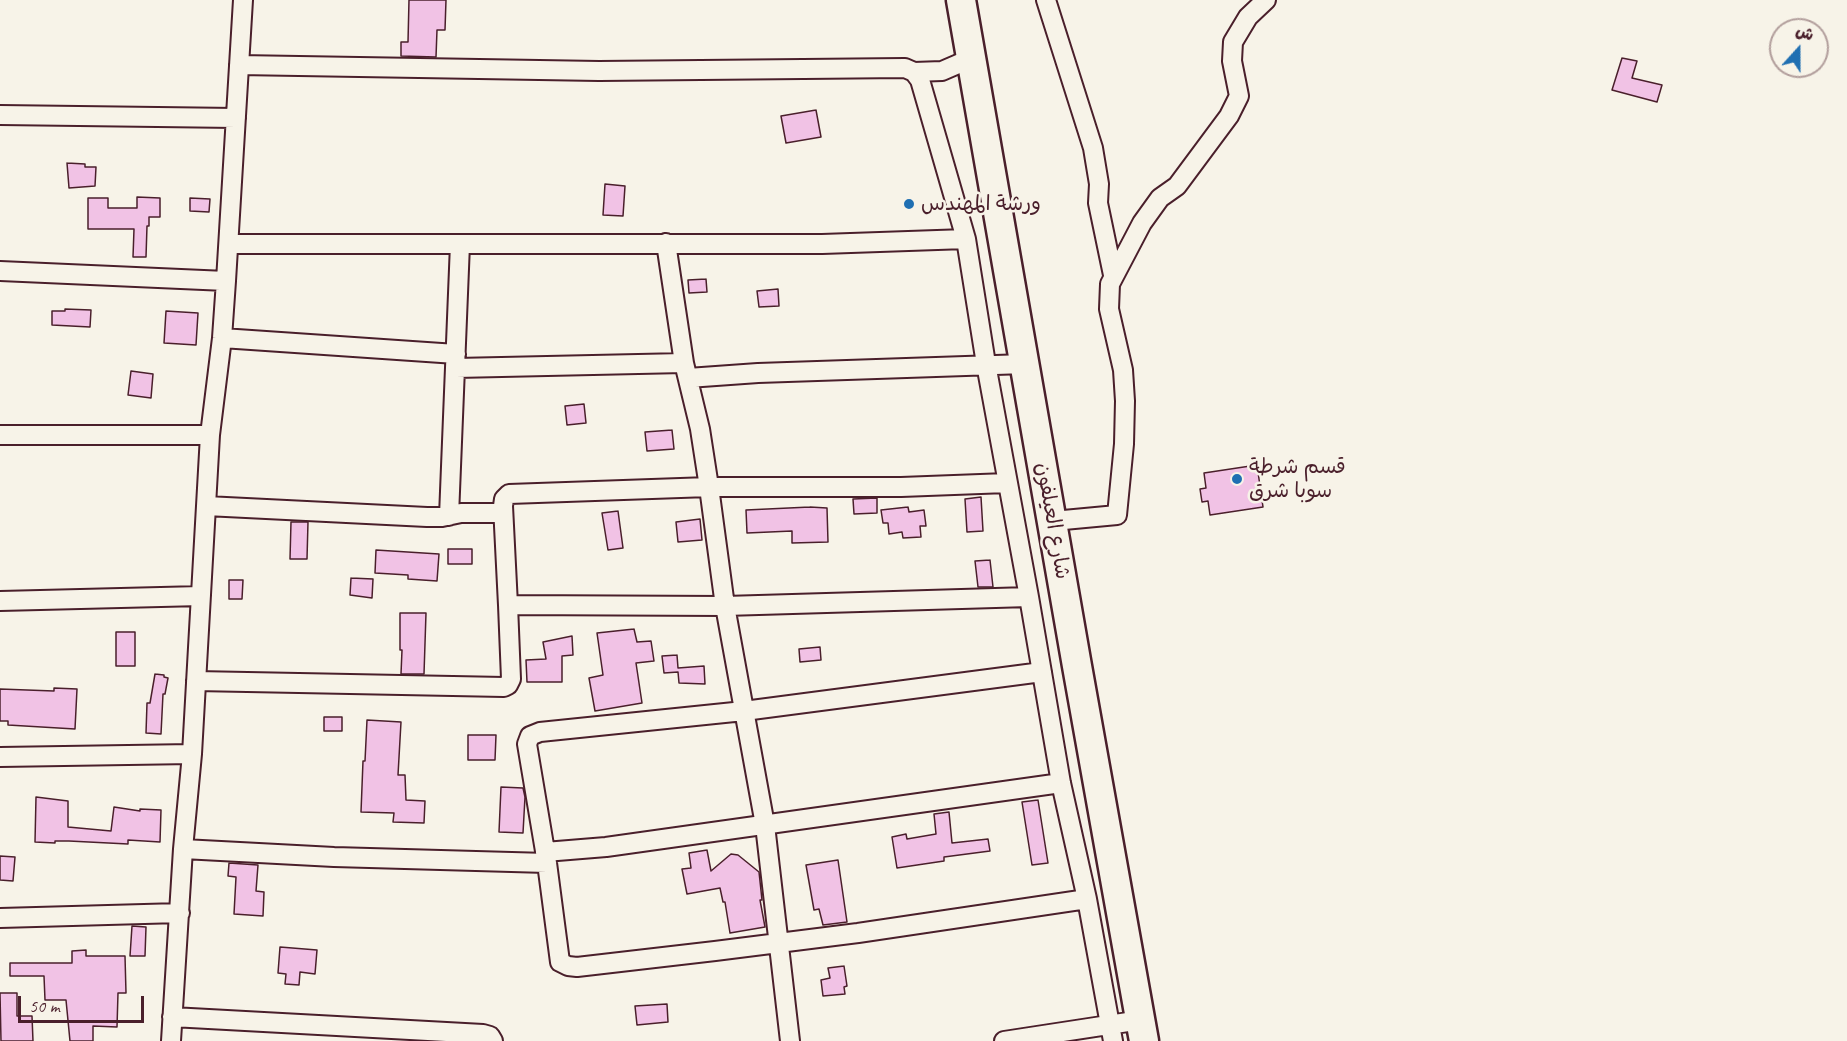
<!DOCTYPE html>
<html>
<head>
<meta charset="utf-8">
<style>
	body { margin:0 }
	#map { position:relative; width:1847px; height:1041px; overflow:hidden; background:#f7f3e8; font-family:Caveat,"Playpen Sans Arabic",sans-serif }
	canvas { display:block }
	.north { position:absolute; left:1769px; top:18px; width:60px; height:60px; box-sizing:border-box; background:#f7f3e8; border:2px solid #b29e9c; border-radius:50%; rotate:21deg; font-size:16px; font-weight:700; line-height:24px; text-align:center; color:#4a1f2b }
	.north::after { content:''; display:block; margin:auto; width:21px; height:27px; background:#1f6fb2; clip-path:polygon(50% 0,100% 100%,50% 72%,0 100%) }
	.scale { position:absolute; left:18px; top:996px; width:126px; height:27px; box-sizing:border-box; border:3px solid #4a1f2b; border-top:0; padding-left:8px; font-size:18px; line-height:21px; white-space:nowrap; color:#4a1f2b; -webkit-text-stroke:4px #f7f3e8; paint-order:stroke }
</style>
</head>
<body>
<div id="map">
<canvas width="1847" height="1041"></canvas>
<div class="north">ش</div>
<div class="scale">50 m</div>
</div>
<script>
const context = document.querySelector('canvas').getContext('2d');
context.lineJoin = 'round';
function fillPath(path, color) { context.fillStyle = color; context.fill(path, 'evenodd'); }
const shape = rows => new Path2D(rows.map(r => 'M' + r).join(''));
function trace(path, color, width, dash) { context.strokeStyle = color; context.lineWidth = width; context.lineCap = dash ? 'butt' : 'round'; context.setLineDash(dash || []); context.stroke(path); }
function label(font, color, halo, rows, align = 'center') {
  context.font = font + ' Caveat,"Playpen Sans Arabic",sans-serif'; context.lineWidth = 5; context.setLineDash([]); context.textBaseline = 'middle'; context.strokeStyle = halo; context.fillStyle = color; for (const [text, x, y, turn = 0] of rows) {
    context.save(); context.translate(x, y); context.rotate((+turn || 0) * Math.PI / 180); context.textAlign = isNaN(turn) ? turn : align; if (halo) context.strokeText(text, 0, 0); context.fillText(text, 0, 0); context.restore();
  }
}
const building = shape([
	[409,0,446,0,445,30,437,30,436,57,401,56,401,42,408,42,409,0],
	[1622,58,1637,61,1632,78,1662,85,1657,102,1612,90,1622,58],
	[816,110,821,137,786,143,781,116,816,110],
	[67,163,85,164,85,167,96,167,95,186,69,188,67,163],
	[605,184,625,186,623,216,603,215,605,184],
	[137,197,160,198,160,217,149,217,149,226,147,226,146,257,133,257,134,229,88,229,88,198,108,198,108,208,137,208,137,197],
	[190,198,210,199,209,212,190,211,190,198],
	[706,279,707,292,689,293,688,280,706,279],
	[778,289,779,306,759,307,757,291,778,289],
	[65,309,91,310,90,327,52,325,52,311,65,311,65,309],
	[166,311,198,313,196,345,164,343,166,311],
	[131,371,153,374,151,398,128,395,131,371],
	[584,404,586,423,567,425,565,406,584,404],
	[672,430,674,449,647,451,645,432,672,430],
	[1257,465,1263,507,1210,515,1208,501,1202,502,1200,489,1206,488,1204,473,1257,465],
	[981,497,983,531,967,532,965,499,981,497],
	[877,498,877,513,854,514,853,499,877,498],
	[810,507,827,508,828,542,792,543,792,531,747,533,746,510,810,507],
	[908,507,909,512,924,510,926,526,920,526,921,537,903,538,902,532,889,534,888,523,883,523,881,510,908,507],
	[618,511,623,548,608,550,602,513,618,511],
	[700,519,702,540,678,542,676,522,700,519],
	[291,522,308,522,307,559,290,559,291,522],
	[448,549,472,549,472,564,448,564,448,549],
	[376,550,439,554,437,581,408,579,408,575,375,573,376,550],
	[990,560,993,587,978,587,975,561,990,560],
	[351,578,373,579,372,598,350,595,351,578],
	[229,580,243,580,242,599,229,599,229,580],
	[400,613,426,613,424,674,401,674,402,650,400,650,400,613],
	[634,629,637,642,651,641,654,661,636,663,642,703,595,711,589,678,603,675,597,633,634,629],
	[116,632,135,632,135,666,116,666,116,632],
	[572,636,573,655,562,656,562,682,527,682,526,660,546,659,543,642,572,636],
	[820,647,821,660,800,662,799,649,820,647],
	[677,655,678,668,704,666,705,684,679,683,678,672,664,673,662,656,677,655],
	[155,674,164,675,164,677,168,678,165,694,163,694,161,734,146,733,147,703,150,703,155,674],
	[54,688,77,689,75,729,8,725,8,721,0,721,0,689,54,691,54,688],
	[324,717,342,717,342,731,324,731,324,717],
	[367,720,401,722,398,775,405,775,406,800,425,801,424,823,393,822,394,813,361,812,363,761,365,761,367,720],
	[468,735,496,735,495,760,468,760,468,735],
	[501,787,523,788,525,797,523,833,499,832,501,787],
	[36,797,68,801,68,827,111,831,114,807,140,811,140,809,161,810,160,842,128,840,128,844,69,841,55,841,55,843,35,842,36,797],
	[1038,800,1048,863,1032,865,1022,802,1038,800],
	[949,812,952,843,988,839,990,851,944,857,944,861,897,868,892,837,906,834,907,839,936,834,934,814,949,812],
	[707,850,711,871,731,854,738,855,759,872,762,900,760,900,765,927,730,933,725,902,723,902,720,888,687,894,682,869,691,868,689,853,707,850],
	[0,856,15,857,13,881,0,880,0,856],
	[838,860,847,922,823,925,819,909,814,910,806,865,838,860],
	[229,863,258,865,256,891,264,892,263,916,234,914,236,877,228,876,229,863],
	[132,926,146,927,145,956,130,956,132,926],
	[280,947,317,950,315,974,300,972,299,985,285,984,286,974,278,973,280,947],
	[86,950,86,956,125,956,126,993,118,993,117,1027,93,1026,93,1041,70,1041,66,1000,45,1000,44,976,10,976,10,963,72,963,72,951,86,950],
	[844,966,847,986,844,987,845,994,823,996,821,980,830,978,828,968,844,966],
	[0,993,17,993,17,1016,32,1016,33,1041,1,1041,0,993],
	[667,1004,668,1022,637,1025,635,1006,667,1004]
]);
const minor = shape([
	[1046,0,1093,148,1099,184,1098,203,1113,275],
	[239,65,599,71,905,68,914,72,942,71,972,58],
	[914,72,920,80,966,239,986,364,1029,597,1061,783,1087,899,1113,1041],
	[0,115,236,118],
	[666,243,684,363,700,429,709,487,725,606,765,825,790,1041],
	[229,244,822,244,966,239],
	[0,271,226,281],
	[222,338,456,354],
	[456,368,684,363],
	[688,378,758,373,1025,364],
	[0,435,210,435],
	[206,506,427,517,442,517,461,513,503,513],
	[449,516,460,244],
	[1053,521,1117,515,1124,444,1125,401,1123,370,1109,309,1110,284,1142,223,1160,198,1177,186,1229,116,1239,96,1232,61,1233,42,1248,17,1266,0],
	[0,601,201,596],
	[508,605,725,606,1029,597],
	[1042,672,744,711,540,732,530,736,527,744,547,863,560,962,568,966,577,967,715,951,858,933,1087,899],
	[196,681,504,687,508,685,511,679,508,605,503,506,504,499,509,494,709,487,901,487,1007,483],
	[0,757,192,754],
	[183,849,334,857,547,863],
	[545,852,606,847,1061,783],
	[0,918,180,913],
	[172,1017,483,1034,490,1036,493,1041],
	[171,1041,183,849,192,754,210,435,222,338,226,281,243,0],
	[1004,1041,1141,1020]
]);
const trunk = shape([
	[961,0,1077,666,1144,1041]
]);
const markers = [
	[909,204,6,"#1f6fb2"],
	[1237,479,6,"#1f6fb2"]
];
const poiNames = [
	["ورشة المهندس",921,204],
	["قسم شرطة",1249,467],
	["سوبا شرق",1249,491]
];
const streetNames = [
	["شارع العيلفون",1052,521,80]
];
fillPath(building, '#f1c2e5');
trace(building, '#4a1f2b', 1.5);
trace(minor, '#4a1f2b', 22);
trace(trunk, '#4a1f2b', 33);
trace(minor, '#f7f3e8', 18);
trace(trunk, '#f7f3e8', 28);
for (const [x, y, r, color] of markers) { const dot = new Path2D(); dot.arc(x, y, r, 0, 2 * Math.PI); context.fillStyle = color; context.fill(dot); trace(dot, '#f7f3e8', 2); }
label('21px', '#4a1f2b', '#f7f3e8', poiNames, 'left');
label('21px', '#4a1f2b', '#f7f3e8', streetNames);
</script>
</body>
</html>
